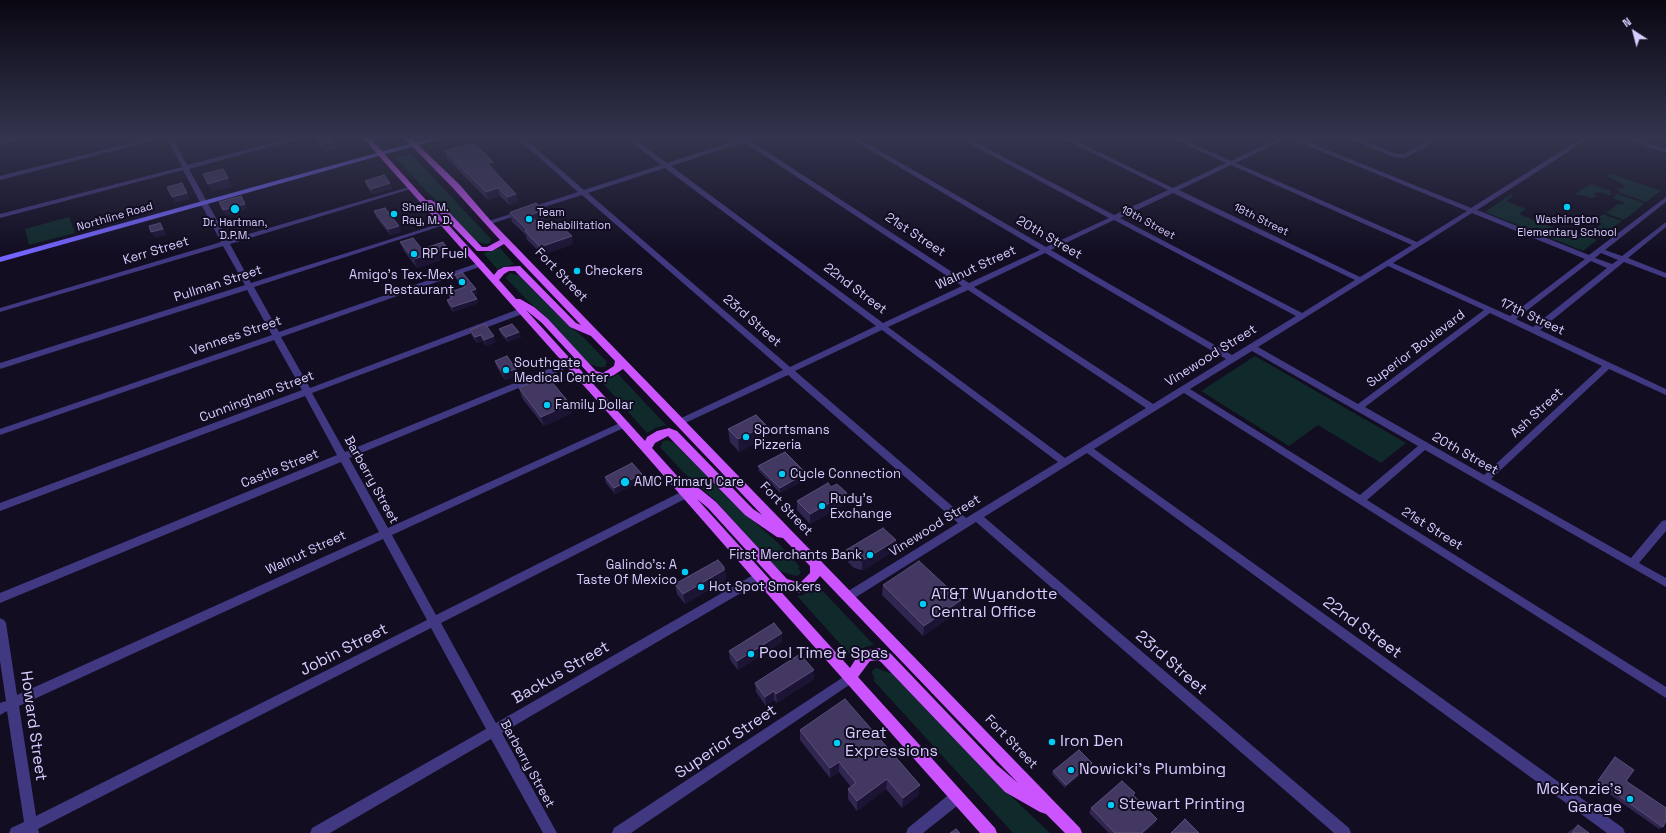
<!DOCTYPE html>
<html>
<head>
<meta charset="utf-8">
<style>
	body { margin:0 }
	#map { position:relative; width:1666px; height:833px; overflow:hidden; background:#120d21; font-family:"Space Grotesk",sans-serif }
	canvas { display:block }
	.north { position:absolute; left:1614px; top:12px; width:40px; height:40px; -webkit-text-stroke:3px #120d21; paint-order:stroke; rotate:324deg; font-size:11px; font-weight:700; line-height:16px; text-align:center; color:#d7cdff }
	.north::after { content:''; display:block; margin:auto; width:14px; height:18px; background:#d7cdff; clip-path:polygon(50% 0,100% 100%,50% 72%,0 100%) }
</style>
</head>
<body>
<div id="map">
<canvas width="1666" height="833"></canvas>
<div class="north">N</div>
</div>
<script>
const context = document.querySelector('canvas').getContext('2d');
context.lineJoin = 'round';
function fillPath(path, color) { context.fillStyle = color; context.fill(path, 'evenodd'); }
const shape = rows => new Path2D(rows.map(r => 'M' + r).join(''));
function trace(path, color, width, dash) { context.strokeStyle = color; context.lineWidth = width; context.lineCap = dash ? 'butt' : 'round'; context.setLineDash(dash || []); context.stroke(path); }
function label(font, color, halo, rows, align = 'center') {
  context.font = font + ' "Space Grotesk",sans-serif'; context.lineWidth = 4; context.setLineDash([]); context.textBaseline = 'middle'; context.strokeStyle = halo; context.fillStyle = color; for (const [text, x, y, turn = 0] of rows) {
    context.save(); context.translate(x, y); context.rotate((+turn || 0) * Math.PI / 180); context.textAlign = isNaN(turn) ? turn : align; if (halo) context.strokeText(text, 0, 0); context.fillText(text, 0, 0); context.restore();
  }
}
const green = shape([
	[411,154,491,239,490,243,485,244,475,241,445,208,428,193,396,158],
	[1610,173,1632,181,1661,191,1646,202,1621,193,1617,189,1624,188,1624,185,1609,177,1607,175],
	[1590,184,1611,191,1609,193,1612,194,1609,196,1607,194,1597,192,1593,194,1596,196,1593,198,1575,194],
	[1512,194,1513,196,1506,201,1526,209,1519,214,1579,238,1584,235,1597,240,1583,251,1485,212],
	[1617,194,1641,202,1644,204,1624,220,1606,213,1618,204,1621,205,1625,203,1613,198],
	[1604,214,1605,215,1622,221,1611,229,1601,225,1602,223,1596,223,1601,219,1599,217],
	[69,217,75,233,29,245,25,229],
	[1600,225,1610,229,1599,238,1583,232,1589,228,1594,230],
	[500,248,514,264,497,269,483,253],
	[510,273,521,276,561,318,584,338,607,362,605,367,598,367,589,364,548,319,526,299,506,278],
	[1255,356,1406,443,1381,463,1318,425,1289,446,1201,391],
	[618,374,666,425,655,428,647,433,600,380,611,378],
	[666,440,676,443,740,509,777,542,800,567,798,568,801,572,799,575,796,576,779,571,716,501,683,472,660,447,662,445,662,442],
	[818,586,874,645,865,647,852,657,797,596,803,595],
	[876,668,890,673,893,672,994,780,1050,833,1013,833,873,680,875,679,872,673,873,670]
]);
const street = shape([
	[13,138,25,138,0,145,0,141,13,138],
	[152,138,163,138,0,180,0,176,152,138],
	[167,138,173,138,187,165,291,138,302,138,189,169,228,240,409,187,411,186,414,188,230,244,251,283,442,223,444,222,447,224,254,287,279,332,478,263,484,263,485,265,281,337,310,388,519,309,525,309,526,311,525,313,312,393,345,452,566,362,569,361,573,364,572,366,349,458,388,528,622,422,628,422,630,424,628,426,392,535,436,615,683,491,689,491,691,494,689,497,441,623,496,723,755,574,759,573,763,574,764,577,763,580,502,733,557,833,543,833,491,739,330,833,310,833,312,828,486,729,431,628,38,829,39,833,9,833,11,828,24,822,7,711,0,715,0,703,6,701,0,661,0,618,4,620,6,623,17,695,379,532,341,462,0,603,0,593,337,455,305,396,0,511,0,503,302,390,274,340,0,435,0,429,272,335,247,290,0,369,0,363,245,285,223,246,0,312,0,308,221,242,183,170,0,218,0,214,182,167,167,138],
	[383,539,427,620,36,816,19,706,383,539],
	[517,138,524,138,584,190,661,165,626,138,633,138,667,163,740,139,739,138,750,138,749,140,969,283,1040,250,850,138,858,138,1046,247,1109,218,959,138,967,138,1114,215,1168,190,1062,138,1070,138,1173,188,1226,163,1171,138,1180,138,1231,161,1279,138,1287,138,1236,163,1417,242,1467,211,1289,138,1298,138,1471,208,1582,138,1590,138,1477,210,1589,255,1666,197,1666,202,1605,250,1622,256,1666,222,1666,227,1628,258,1666,273,1666,278,1624,262,1540,330,1666,389,1666,395,1609,369,1491,479,1631,558,1662,521,1666,520,1666,531,1639,563,1666,578,1666,587,1425,450,1367,500,1666,687,1666,698,1184,393,1094,449,1623,828,1625,833,1607,833,1087,453,984,517,1349,828,1351,833,1334,833,976,522,853,599,849,600,845,599,844,596,845,593,958,523,788,375,683,424,677,424,675,422,677,420,783,370,582,195,490,224,486,224,486,222,578,192,517,138],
	[744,142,962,286,883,323,671,166,744,142],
	[1231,165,1412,245,1360,277,1179,190,1231,165],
	[665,168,876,326,790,367,588,193,665,168],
	[1173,193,1355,280,1302,313,1120,218,1173,193],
	[1472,213,1585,259,1510,316,1393,263,1472,213],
	[1114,220,1296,316,1232,355,1051,250,1114,220],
	[1045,253,1226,359,1153,404,974,287,1045,253],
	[1601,253,1618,260,1612,264,1595,258,1601,253],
	[1591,261,1607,268,1533,327,1516,319,1591,261],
	[1388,266,1484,310,1358,404,1258,347,1388,266],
	[968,290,1146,408,1065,458,888,327,968,290],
	[1490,313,1602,366,1484,475,1365,407,1490,313],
	[882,330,1058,462,966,518,795,371,882,330],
	[1252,351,1355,410,1418,446,1360,495,1190,389,1252,351],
	[1348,138,1357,138,1396,154,1404,154,1433,138,1441,138,1405,158,1393,157,1348,138],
	[1624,138,1634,138,1666,149,1666,153,1624,138],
	[851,672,855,673,857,677,855,681,631,833,612,833,614,828,851,672],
	[957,791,962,792,963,797,962,802,923,833,906,833,908,828,952,792,957,791]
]);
const secondary = shape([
	[431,138,443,138,0,262,0,257,431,138]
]);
const primary = shape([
	[363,138,370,138,426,200,431,200,446,209,482,247,487,247,500,240,453,188,404,138,411,138,459,184,491,221,1080,828,1082,833,1065,833,1046,814,1040,812,1005,792,881,662,878,660,870,661,858,677,995,828,997,833,980,833,755,580,642,451,363,138],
	[434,209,440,213,477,251,492,251,504,244,581,325,576,323,520,266,504,267,498,270,494,275,434,209],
	[509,271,515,271,570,327,591,336,615,361,614,366,603,373,596,371,548,319,534,307,520,299,516,299,499,280,504,274,509,271],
	[526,310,542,323,590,375,604,379,614,375,623,369,762,515,753,509,677,431,669,428,657,431,647,437,645,441,526,310],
	[668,436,745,515,777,537,783,538,810,566,810,573,800,583,787,579,716,502,700,489,679,478,652,448,655,443,668,436],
	[697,499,708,508,779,586,799,593,804,592,808,590,820,576,1018,783,997,765,891,654,879,648,867,650,862,652,857,657,850,668,697,499]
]);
const wall = shape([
	[317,138,332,141,336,149,325,152,320,146],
	[445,151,495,170,494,170,516,194,518,202,509,205,500,196,488,200,447,159],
	[365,181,390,183,392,189,373,194,367,187],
	[374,211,401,232,390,235,376,217],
	[510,213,545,219,537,222,541,226,548,229,573,244,543,255,527,240,526,235,512,222],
	[400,242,422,249,450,257,417,268,404,251],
	[455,275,476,289,477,293,474,295,477,299,478,303,453,312,448,304,447,300,450,298,448,293,463,287,456,279],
	[499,329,519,332,521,337,508,342,501,334],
	[470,330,496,342,486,346,483,341,477,343,472,336],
	[495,361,516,369,518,375,505,380,497,367],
	[519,388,572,413,544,426,522,398],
	[728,429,767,437,739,452,730,442],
	[758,466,806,473,807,479,780,493,759,471],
	[642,474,643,480,615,494,606,483,605,477],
	[831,487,847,503,810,524,797,510,797,501],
	[846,550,895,550,867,568,862,570,854,568,846,560],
	[724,567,726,577,725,580,685,604,677,594,675,584],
	[883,585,960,610,923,636,882,595],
	[782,633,782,642,738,670,730,660,729,651],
	[814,679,777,703,774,700,766,706,756,692,755,683],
	[800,730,920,785,918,795,902,808,886,789,857,811,848,799,848,789,851,787,839,772,830,778,800,740],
	[1615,757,1626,781,1663,827,1659,829,1595,784,1612,760],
	[1092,763,1091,766,1065,788,1052,774,1053,771],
	[1134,796,1157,819,1155,823,1144,833,1109,833,1089,813,1091,808],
	[1578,825,1589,833,1567,833]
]);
const shadedWall = shape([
	[332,141,336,149,325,152,321,144],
	[493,162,495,170,490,172,487,163],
	[228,178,232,187,212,192,208,184],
	[182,183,190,199,175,203,172,197],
	[390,183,392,189,373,194,371,189],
	[498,188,500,196,488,200,486,192],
	[516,194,518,202,509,205,507,197],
	[245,204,247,209,226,216,223,210],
	[543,210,545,219,533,223,530,215],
	[160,223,164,229,166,235,155,238,151,232],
	[399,226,401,232,390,235,388,229],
	[572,236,573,244,543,255,540,247],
	[447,248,450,257,417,268,414,259],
	[476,289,477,293,472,295,471,291],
	[477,299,478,303,453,312,452,307],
	[519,332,521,337,508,342,506,337],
	[481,335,483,341,477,343,475,337],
	[494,336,496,342,486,346,484,340],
	[516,369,518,375,505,380,503,373],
	[570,404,572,413,544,426,541,417],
	[766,425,767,437,739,452,738,439],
	[806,473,807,479,780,493,780,488],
	[642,474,643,480,615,494,614,488],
	[847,493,847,503,810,524,810,514],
	[896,540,895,550,867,568,862,570,862,560],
	[724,567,726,577,725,580,685,604,683,594],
	[961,600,960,610,923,636,924,626],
	[782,633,782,642,738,670,737,661],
	[814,670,814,679,777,703,776,694],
	[774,691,774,700,766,706,765,697],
	[839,762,839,772,830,778,830,768],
	[1092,763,1091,766,1065,788,1066,785],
	[887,779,886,789,857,811,857,801],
	[920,785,918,795,902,808,903,798],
	[1157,819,1155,823,1144,833,1142,833]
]);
const building = shape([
	[317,138,330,138,332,141,321,144,317,138],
	[474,143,493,162,487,163,516,194,507,197,498,188,486,192,445,151,474,143],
	[223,169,228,178,208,184,203,174,223,169],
	[384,175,390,183,371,189,365,181,384,175],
	[182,183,187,193,172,197,167,187,182,183],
	[241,196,245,204,223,210,219,202,241,196],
	[536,203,543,210,530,215,541,226,544,225,548,229,562,227,572,236,540,247,525,231,527,230,510,213,511,212,536,203],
	[385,208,399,226,388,229,374,211,385,208],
	[160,223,163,229,151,232,149,226,160,223],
	[413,238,422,249,443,242,447,248,414,259,400,242,413,238],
	[462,272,476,289,471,291,477,299,452,307,447,300,452,298,448,293,465,287,455,275,462,272],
	[485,324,494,336,484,340,481,335,475,337,470,330,485,324],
	[512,324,519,332,506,337,499,329,512,324],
	[507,356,516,369,503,373,495,361,507,356],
	[547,376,570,404,541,417,519,388,547,376],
	[756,415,766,425,738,439,728,429,756,415],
	[785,452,806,473,780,488,758,466,785,452],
	[632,463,642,474,614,488,605,477,632,463],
	[828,483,831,487,837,484,847,493,810,514,797,501,828,483],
	[883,528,896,540,867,558,862,560,854,559,846,550,883,528],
	[718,560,724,567,724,570,683,594,675,584,718,560],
	[919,561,961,600,924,626,883,585,919,561],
	[774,623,782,633,737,661,729,651,774,623],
	[800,654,814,670,776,694,774,691,765,697,755,683,800,654],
	[845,699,920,785,903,798,887,779,857,801,848,789,856,783,839,762,830,768,800,730,845,699],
	[1079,750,1092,763,1066,785,1053,771,1079,750],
	[1615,757,1634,770,1626,781,1666,808,1666,821,1663,827,1598,781,1615,757],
	[1122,781,1135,793,1133,795,1157,819,1142,833,1115,833,1091,808,1122,781],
	[1185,819,1199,833,1171,833,1185,819],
	[1578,825,1589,833,1572,833,1578,825],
	[956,829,960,833,950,833,956,829]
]);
const markers = [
	[1567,207,4,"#00ccf8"],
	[235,209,5,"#00ccf8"],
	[394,214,4,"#00ccf8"],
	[529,219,4,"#00ccf8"],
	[414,254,4,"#00ccf8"],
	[577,271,4,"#00ccf8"],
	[462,282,4,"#00ccf8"],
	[506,370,4,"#00ccf8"],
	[547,405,4,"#00ccf8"],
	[746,437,4,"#00ccf8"],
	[782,474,4,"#00ccf8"],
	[625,482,5,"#00ccf8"],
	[822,506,4,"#00ccf8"],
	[870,555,4,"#00ccf8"],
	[685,572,4,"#00ccf8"],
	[701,587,4,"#00ccf8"],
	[923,604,4,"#00ccf8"],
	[751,654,4,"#00ccf8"],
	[1052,742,4,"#00ccf8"],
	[837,743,4,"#00ccf8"],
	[1071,770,4,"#00ccf8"],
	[1630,799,4,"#00ccf8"],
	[1111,805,4,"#00ccf8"]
];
const farPoinames = [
	["Sheila M.",402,208],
	["Ray, M. D.",402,221],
	["Team",537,213],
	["Rehabilitation",537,226],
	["Washington",1567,220,"center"],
	["Elementary School",1567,233,"center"],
	["Dr. Hartman,",235,223,"center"],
	["D.P.M.",235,236,"center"]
];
const farStreetnames = [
	["Northline Road",115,217,-16],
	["18th Street",1261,220,26],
	["19th Street",1148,223,28]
];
const streetNames = [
	["21st Street",915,235,33],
	["20th Street",1049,238,30],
	["Kerr Street",156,251,-17],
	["Walnut Street",976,268,-25],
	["Fort Street",561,275,46],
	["Pullman Street",218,284,-18],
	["22nd Street",855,289,37],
	["17th Street",1532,317,25],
	["23rd Street",752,321,41],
	["Venness Street",236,336,-19],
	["Superior Boulevard",1416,349,-37],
	["Vinewood Street",1211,356,-32],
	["Cunningham Street",257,397,-21],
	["Ash Street",1537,413,-43],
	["20th Street",1465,454,29],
	["Castle Street",280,469,-22],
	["Barberry Street",371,480,61],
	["Fort Street",786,509,46],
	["Vinewood Street",935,526,-32],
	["21st Street",1432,529,32],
	["Walnut Street",306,553,-25],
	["Fort Street",1011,742,46],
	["Barberry Street",527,764,61]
];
const poiNames = [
	["RP Fuel",422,254],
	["Checkers",585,271],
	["Amigo’s Tex-Mex",454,275,"right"],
	["Restaurant",454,290,"right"],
	["Southgate",514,363],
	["Medical Center",514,378],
	["Family Dollar",555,405],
	["Sportsmans",754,430],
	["Pizzeria",754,445],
	["Cycle Connection",790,474],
	["AMC Primary Care",634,482],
	["Rudy's",830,499],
	["Exchange",830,514],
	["First Merchants Bank",862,555,"right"],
	["Galindo's: A",677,565,"right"],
	["Taste Of Mexico",677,580,"right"],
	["Hot Spot Smokers",709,587]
];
const nearPoinames = [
	["AT&T Wyandotte",931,595],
	["Central Office",931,613],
	["Pool Time & Spas",759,654],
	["Great",845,734],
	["Expressions",845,752],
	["Iron Den",1060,742],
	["Nowicki's Plumbing",1079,770],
	["McKenzie's",1622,790,"right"],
	["Garage",1622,808,"right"],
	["Stewart Printing",1119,805]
];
const nearStreetnames = [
	["22nd Street",1362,628,36],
	["Jobin Street",344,650,-27],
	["23rd Street",1171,663,41],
	["Backus Street",561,673,-30],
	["Howard Street",33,726,82],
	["Superior Street",726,742,-34]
];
fillPath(green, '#102a2b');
fillPath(street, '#403880');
fillPath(secondary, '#7464ff');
fillPath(primary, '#cc54ff');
fillPath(wall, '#31264f');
fillPath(shadedWall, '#1d1435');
fillPath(building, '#433862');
trace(building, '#5a4f7b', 1);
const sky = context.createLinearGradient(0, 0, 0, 255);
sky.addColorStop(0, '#0a0712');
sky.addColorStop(0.54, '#33354e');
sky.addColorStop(1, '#33354e00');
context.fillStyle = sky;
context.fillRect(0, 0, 1666, 255);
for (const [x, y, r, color] of markers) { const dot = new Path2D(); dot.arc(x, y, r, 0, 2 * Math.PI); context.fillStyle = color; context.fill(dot); trace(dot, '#120d21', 1.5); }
label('11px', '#d7cdff', '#120d21', farPoinames, 'left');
label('11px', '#d7cdff', '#120d21', farStreetnames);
label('13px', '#d7cdff', '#120d21', streetNames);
label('13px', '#d7cdff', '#120d21', poiNames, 'left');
label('16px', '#d7cdff', '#120d21', nearPoinames, 'left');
label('16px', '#d7cdff', '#120d21', nearStreetnames);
</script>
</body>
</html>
